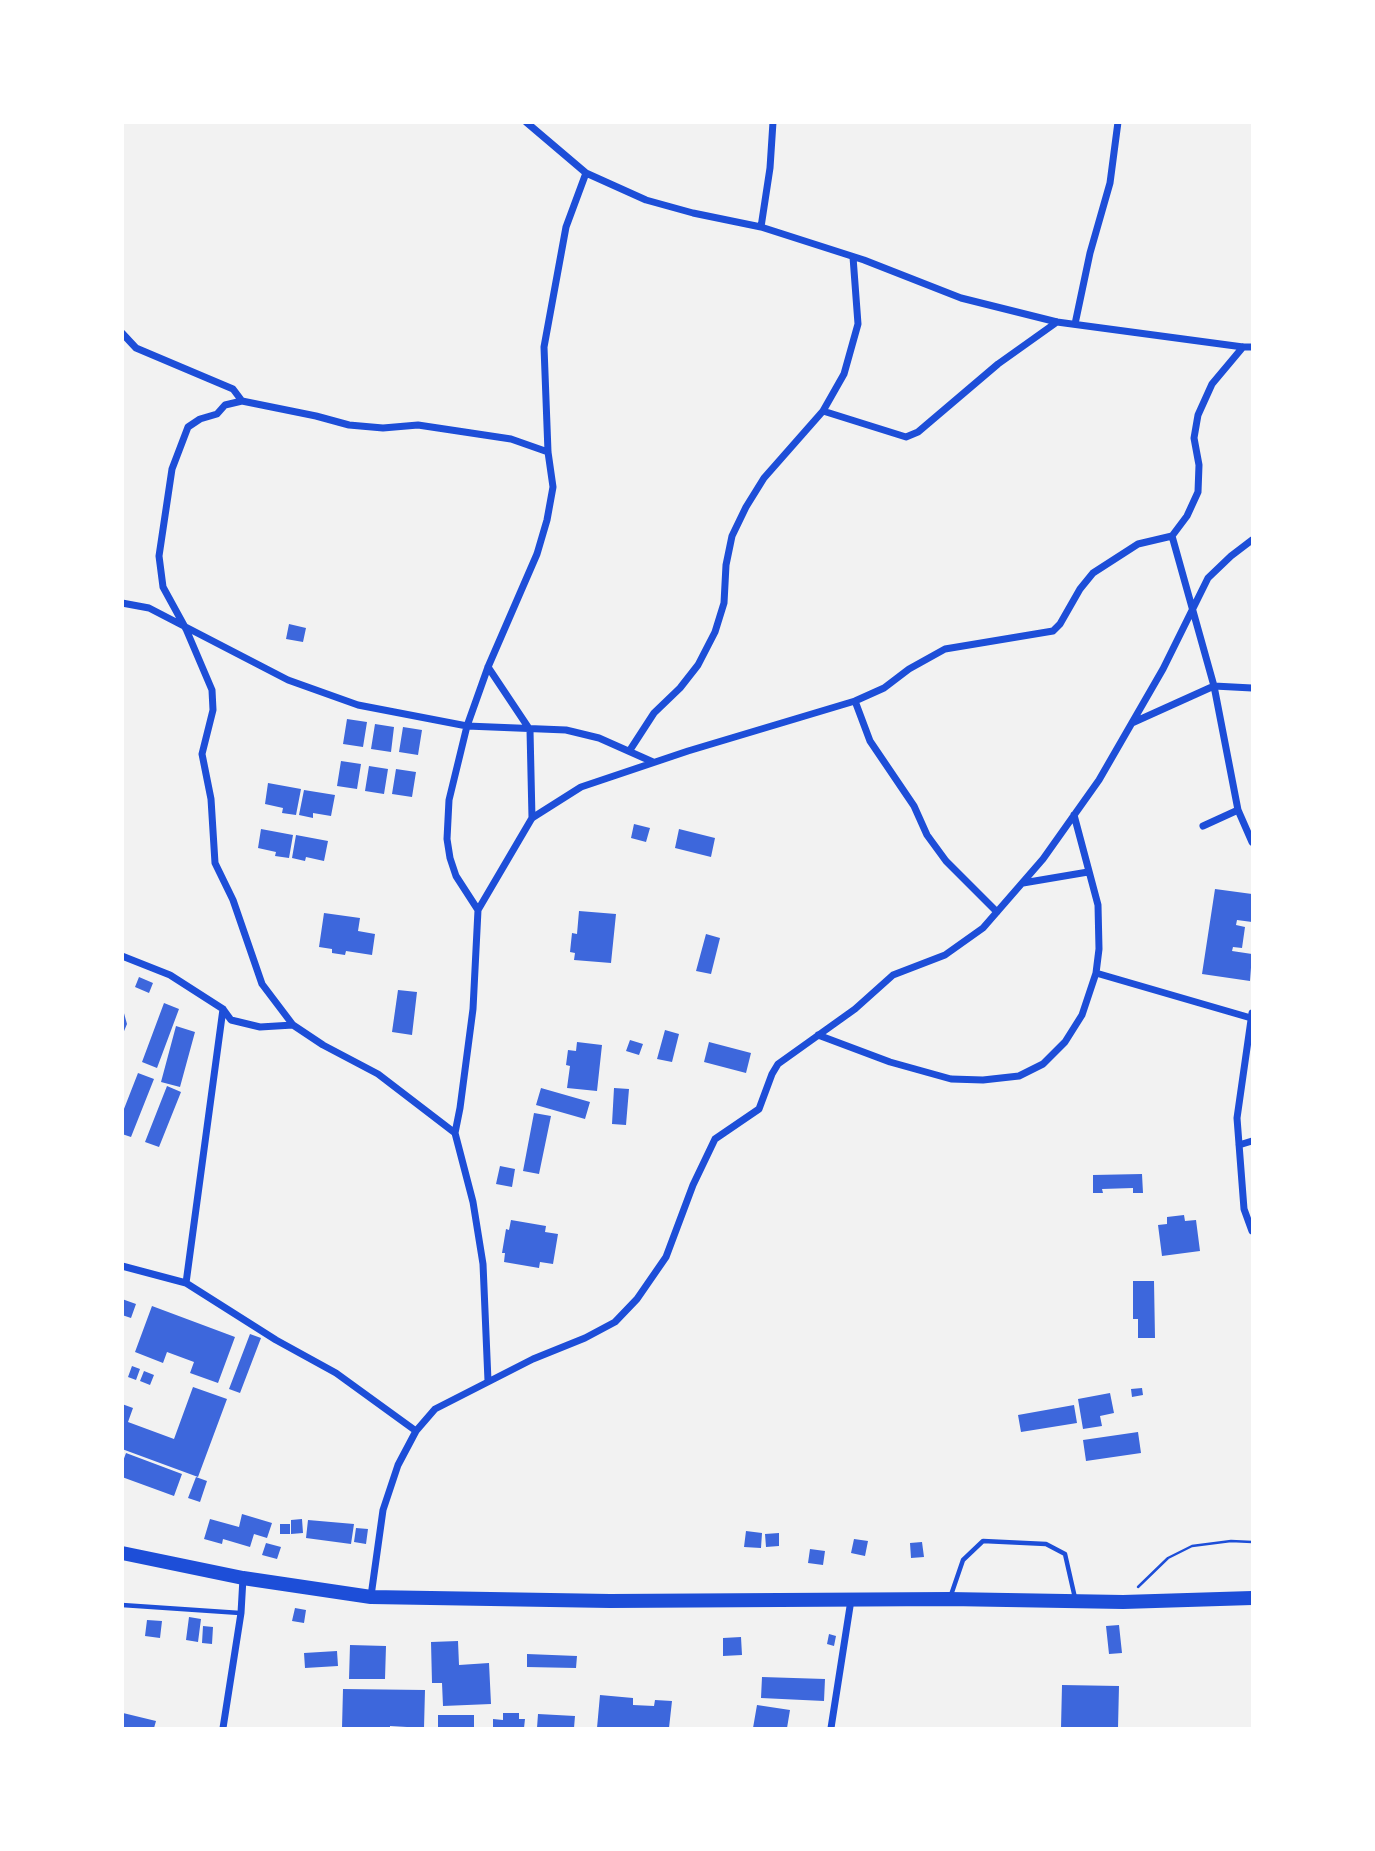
<!DOCTYPE html>
<html>
<head>
<meta charset="utf-8">
<style>
	body { margin:0 }
	#map { position:relative; width:1375px; height:1851px; overflow:hidden; background:#f2f2f2; font-family:"Nunito Sans",sans-serif }
	canvas { display:block }
	.frame { position:absolute; inset:0; border:124px solid #fff; pointer-events:none }
</style>
</head>
<body>
<div id="map">
<canvas width="1375" height="1851"></canvas>
<div class="frame"></div>
</div>
<script>
const context = document.querySelector('canvas').getContext('2d');
context.lineJoin = 'round';
function fillPath(path, color) { context.fillStyle = color; context.fill(path, 'evenodd'); }
const shape = rows => new Path2D(rows.map(r => 'M' + r).join(''));
function trace(path, color, width, dash) { context.strokeStyle = color; context.lineWidth = width; context.lineCap = dash ? 'butt' : 'round'; context.setLineDash(dash || []); context.stroke(path); }
const building = shape([
	[289,624,306,628,303,642,286,639],
	[347,719,367,722,363,747,343,744],
	[375,724,394,727,391,752,371,749],
	[403,727,422,730,418,755,399,752],
	[341,761,361,764,357,789,337,786],
	[369,766,388,769,384,794,365,791],
	[396,769,416,772,412,797,392,794],
	[268,783,301,789,296,815,282,813,283,808,265,804],
	[304,790,335,795,331,816,313,813,313,818,299,815],
	[634,824,650,828,646,842,631,838],
	[261,829,293,835,289,858,275,856,276,852,258,848],
	[679,829,715,838,711,857,675,848],
	[296,835,328,841,324,861,306,857,305,861,292,858],
	[1215,889,1252,894,1252,922,1237,920,1236,925,1245,927,1242,948,1233,947,1232,951,1252,954,1250,981,1202,974],
	[579,911,616,914,611,963,574,960,575,953,570,952,572,933,577,934],
	[324,913,360,918,358,931,375,934,372,955,346,951,345,955,332,953,332,949,319,947],
	[706,934,720,938,711,974,696,971],
	[139,977,153,983,149,993,135,987],
	[398,990,417,992,412,1035,392,1032],
	[164,1003,179,1009,157,1068,142,1062],
	[122,1006,127,1024,122,1036],
	[176,1026,195,1032,180,1087,161,1082],
	[665,1030,679,1034,672,1062,657,1059],
	[630,1040,643,1044,639,1055,626,1051],
	[577,1042,602,1045,597,1091,567,1088,570,1066,566,1065,568,1050,576,1051],
	[709,1042,751,1053,746,1073,704,1062],
	[138,1073,154,1079,131,1137,122,1134,122,1114],
	[167,1086,181,1092,159,1147,145,1142],
	[541,1088,590,1102,585,1119,536,1105],
	[614,1088,629,1089,626,1125,612,1124],
	[534,1113,551,1116,539,1174,523,1171],
	[500,1166,515,1169,512,1187,496,1184],
	[1142,1174,1143,1193,1133,1193,1133,1188,1102,1189,1103,1193,1093,1193,1093,1175],
	[1184,1215,1185,1221,1196,1220,1200,1251,1162,1256,1158,1225,1167,1224,1167,1217],
	[511,1220,546,1226,545,1232,558,1234,553,1264,540,1262,539,1268,504,1262,505,1253,502,1253,506,1229,509,1230],
	[1133,1281,1154,1281,1155,1338,1138,1338,1138,1319,1133,1319],
	[122,1299,136,1304,131,1318,122,1315],
	[152,1306,235,1337,218,1383,190,1373,194,1362,167,1352,163,1363,135,1352],
	[250,1334,261,1338,240,1393,229,1389],
	[132,1366,140,1369,136,1380,128,1377],
	[144,1371,154,1375,150,1385,140,1381],
	[193,1387,227,1399,198,1477,122,1449,122,1404,133,1408,128,1422,174,1439],
	[1142,1388,1143,1395,1132,1397,1131,1389],
	[1110,1393,1114,1413,1100,1416,1102,1426,1083,1429,1078,1399],
	[1074,1405,1077,1423,1021,1432,1018,1415],
	[1138,1432,1141,1453,1086,1461,1083,1440],
	[126,1453,182,1474,174,1496,122,1477,122,1464],
	[196,1477,207,1481,200,1502,188,1498],
	[242,1514,272,1523,267,1538,254,1534,250,1547,223,1539,222,1544,204,1539,210,1519,239,1527],
	[302,1519,303,1533,291,1534,291,1520],
	[308,1520,354,1524,351,1544,306,1538],
	[280,1524,290,1524,290,1534,280,1534],
	[356,1528,368,1529,366,1544,354,1542],
	[746,1531,762,1533,761,1548,744,1547],
	[779,1533,779,1546,766,1547,765,1534],
	[854,1539,868,1541,865,1556,851,1553],
	[922,1542,924,1557,911,1558,910,1543],
	[266,1543,281,1547,277,1559,262,1555],
	[810,1549,825,1551,823,1565,808,1563],
	[295,1608,306,1610,304,1623,292,1621],
	[189,1617,201,1619,198,1642,186,1640],
	[147,1620,162,1621,160,1638,145,1636],
	[1119,1625,1122,1653,1109,1654,1106,1626],
	[203,1626,213,1627,212,1644,202,1643],
	[829,1634,836,1636,834,1646,827,1644],
	[741,1637,742,1655,723,1656,723,1638],
	[458,1641,459,1665,489,1663,491,1704,443,1706,442,1683,432,1683,431,1642],
	[350,1645,386,1646,385,1679,349,1679],
	[337,1651,338,1666,305,1668,304,1653],
	[527,1654,577,1656,576,1668,527,1667],
	[762,1677,825,1679,824,1701,761,1698],
	[1062,1685,1119,1686,1118,1728,1061,1728],
	[343,1689,425,1690,424,1728,390,1726,390,1728,342,1728],
	[600,1695,633,1698,633,1705,654,1706,655,1700,672,1701,669,1728,597,1728],
	[757,1705,790,1710,787,1728,753,1728],
	[123,1713,156,1721,154,1728,122,1728],
	[503,1713,519,1713,519,1719,525,1719,524,1728,493,1728,493,1719,503,1720],
	[538,1714,575,1716,574,1728,537,1728],
	[438,1715,474,1715,474,1728,438,1728]
]);
const path = shape([
	[1138,1587,1168,1558,1192,1546,1231,1541,1252,1542]
]);
const service = shape([
	[951,1595,963,1560,983,1541,1046,1544,1065,1554,1075,1598],
	[122,1605,240,1613]
]);
const minor = shape([
	[526,122,586,173,646,200,693,213,761,227,864,260,961,298,1057,322,1243,347,1252,347],
	[761,227,770,168,773,122],
	[1075,324,1090,253,1110,183,1118,122],
	[122,333,136,348,233,389,242,401,316,416,349,425,383,428,418,425,511,439,548,452],
	[242,401,225,405,217,414,200,419,188,427,172,469,159,556,163,587,186,629,212,690,213,710,202,754,211,799,215,863,233,900,262,984,293,1025],
	[823,411,906,437,918,432,998,364,1057,322],
	[1172,536,1214,686,1238,810,1252,842],
	[122,603,149,608,288,680,358,705,467,726,566,730,599,738,653,762],
	[488,667,530,730,532,818],
	[855,701,870,741,914,806,927,835,946,861,997,912],
	[1132,723,1214,686,1252,688],
	[630,750,654,713,680,688,698,665,715,632,724,603,726,565,732,536,746,507,764,478,823,411,844,374,858,324,853,257],
	[1203,826,1238,810],
	[1023,883,1088,872],
	[478,910,456,876,450,858,447,839,449,800,467,726,488,667,537,554,547,520,553,487,548,452,544,347,566,227,586,173],
	[122,956,170,975,223,1009,231,1020,260,1027,293,1025,323,1045,378,1074,455,1133],
	[1096,973,1251,1018],
	[1252,1013,1237,1118,1244,1209,1252,1231],
	[818,1035,890,1062,951,1079,983,1080,1019,1076,1043,1064,1065,1042,1082,1015,1096,973,1099,949,1098,905,1074,815],
	[1239,1145,1252,1141],
	[122,1266,186,1283,276,1340,336,1373,416,1431],
	[186,1283,223,1009],
	[488,1381,483,1264,473,1202,455,1133,460,1108,473,1009,478,910,532,818,581,787,688,751,855,701,884,688,909,669,945,649,1053,631,1060,624,1080,589,1093,573,1138,544,1172,536,1187,516,1198,492,1199,465,1194,438,1198,415,1212,384,1243,347],
	[371,1596,383,1510,398,1465,416,1431,435,1409,533,1359,585,1338,615,1322,637,1299,666,1257,693,1185,715,1139,759,1109,772,1074,778,1064,855,1009,893,975,945,955,983,928,1043,859,1099,780,1163,669,1208,578,1231,556,1252,540],
	[223,1728,241,1613,243,1578],
	[831,1728,851,1600]
]);
const trunk = shape([
	[122,1553,243,1578,371,1597,610,1601,949,1599,1123,1602,1252,1598]
]);
fillPath(building, '#3d67dc');
trace(path, '#1d4ed8', 2.5);
trace(service, '#1d4ed8', 4.5);
trace(minor, '#1d4ed8', 7);
trace(trunk, '#1d4ed8', 14);
</script>
</body>
</html>
